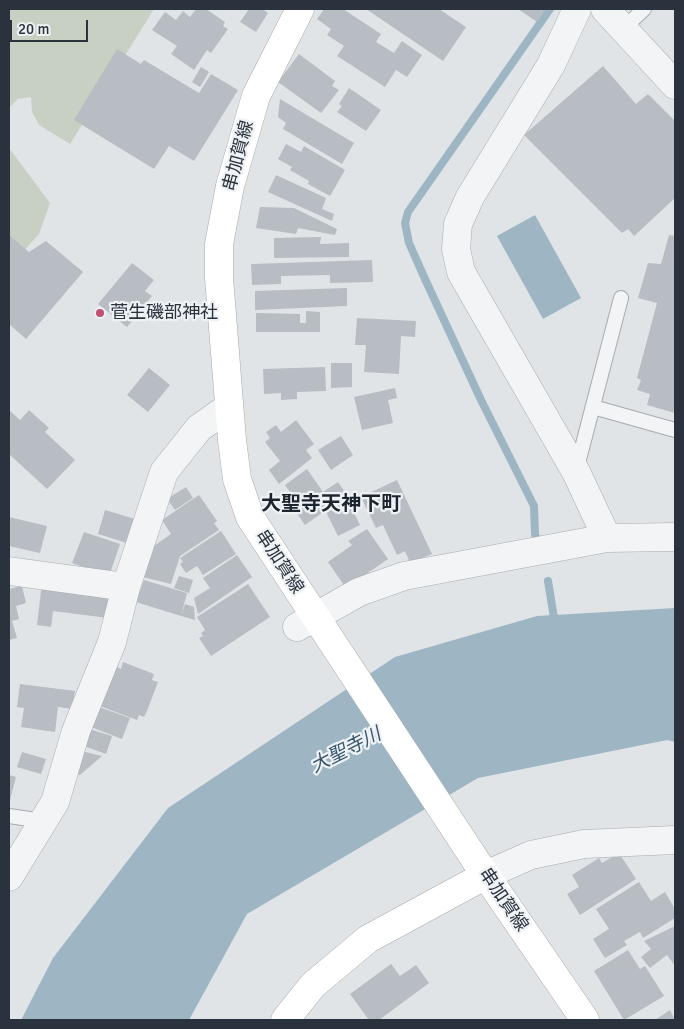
<!DOCTYPE html>
<html>
<head>
<meta charset="utf-8">
<style>
	body { margin:0 }
	#map { position:relative; width:684px; height:1029px; overflow:hidden; background:#e0e4e7; font-family:Signika,sans-serif }
	canvas { display:block }
	.frame { position:absolute; inset:0; border:10px solid #2a333d; pointer-events:none }
	.scale { position:absolute; left:10px; top:20px; width:78px; height:22px; box-sizing:border-box; border:2px solid #2a333d; border-top:0; padding-left:6px; font-size:15px; line-height:18px; white-space:nowrap; color:#2a333d; -webkit-text-stroke:4px #eff2f5; paint-order:stroke }
</style>
</head>
<body>
<div id="map">
<canvas width="684" height="1029"></canvas>
<div class="frame"></div>
<div class="scale">20 m</div>
</div>
<script>
const context = document.querySelector('canvas').getContext('2d');
context.lineJoin = 'round';
function fillPath(path, color) { context.fillStyle = color; context.fill(path, 'evenodd'); }
const shape = rows => new Path2D(rows.map(r => 'M' + r).join(''));
function trace(path, color, width, dash) { context.strokeStyle = color; context.lineWidth = width; context.lineCap = dash ? 'butt' : 'round'; context.setLineDash(dash || []); context.stroke(path); }
function label(font, color, halo, rows, align = 'center') {
  context.font = font + ' Signika,"Noto Sans JP",sans-serif'; context.lineWidth = 4.5; context.setLineDash([]); context.textBaseline = 'middle'; context.strokeStyle = halo; context.fillStyle = color; for (const [text, x, y, turn = 0] of rows) {
    context.save(); context.translate(x, y); context.rotate((+turn || 0) * Math.PI / 180); context.textAlign = isNaN(turn) ? turn : align; if (halo) context.strokeText(text, 0, 0); context.fillText(text, 0, 0); context.restore();
  }
}
const green = shape([
	[9,9,154,9,70,144,39,125,32,112,31,97,18,99,9,108],
	[9,148,50,203,39,234,9,267]
]);
const water = shape([
	[535,215,581,298,543,319,497,236],
	[675,608,675,742,667,740,478,778,247,914,189,1020,21,1020,53,958,168,808,395,657,537,616]
]);
const stream = shape([
	[538,544,535,534,534,506,481,400,425,279,409,243,405,223,408,212,550,9],
	[548,581,555,624]
]);
const building = shape([
	[196,9,206,9,225,22,223,26,228,29,211,53,207,50,194,70,171,54,177,46,152,30,165,12,176,20,183,11,190,17],
	[249,9,262,9,268,13,256,32,240,22],
	[324,9,343,9,381,34,376,42,394,53,402,41,422,55,407,77,396,70,385,87,337,56,344,46,327,35,331,29,317,19],
	[366,9,439,9,466,27,443,61],
	[518,9,546,9,537,22],
	[117,49,141,64,144,60,199,93,211,74,238,90,194,161,169,146,154,169,74,120],
	[299,54,335,81,332,86,339,90,321,113,278,82],
	[603,66,636,104,648,94,675,121,675,198,634,236,628,229,622,233,524,135],
	[201,67,209,72,200,87,192,82],
	[349,88,381,110,366,131,337,112,342,106,339,104],
	[280,99,354,143,342,164,283,129,286,123,278,117],
	[286,144,301,152,304,146,345,170,330,196,308,184,309,181,290,170,292,167,278,159],
	[276,175,326,198,322,209,334,214,332,221,268,192],
	[260,207,294,208,337,229,335,235,298,228,296,234,256,228],
	[9,235,29,252,46,241,83,272,26,339,9,324],
	[669,235,675,236,675,413,647,405,650,394,637,390,641,380,637,378,657,303,638,298,648,263,661,264],
	[321,237,320,244,349,243,349,257,274,258,274,238],
	[372,260,373,282,330,283,330,275,281,276,281,284,252,285,251,264],
	[132,263,154,280,145,291,152,296,127,327,98,304],
	[347,288,347,306,255,310,255,291],
	[306,311,320,312,320,332,256,332,256,313,300,314,300,323,306,323],
	[357,318,416,321,415,337,401,336,399,374,364,372,366,345,355,345],
	[331,363,352,363,352,387,331,388],
	[325,367,326,391,297,392,297,399,281,400,281,393,264,394,263,369],
	[149,368,170,385,148,412,127,395],
	[395,388,397,398,388,400,393,423,362,430,354,397],
	[9,410,20,420,29,410,49,428,45,432,75,460,47,489,9,454],
	[296,420,314,444,306,450,312,458,279,484,269,470,280,461,265,442,270,438,266,432,276,425,281,432],
	[341,436,353,455,331,470,318,450],
	[307,469,323,492,338,482,347,495,305,525,287,499,292,495,285,485],
	[397,480,432,554,410,563,405,551,397,555,383,525,376,528,361,497],
	[186,487,193,498,175,510,167,499],
	[199,495,217,521,214,523,219,530,180,556,171,584,143,577,154,546,171,534,162,520],
	[348,500,360,525,338,536,326,512],
	[105,510,135,519,127,543,98,534],
	[9,517,47,526,40,553,9,546],
	[367,529,388,559,346,588,328,562,352,545,348,541],
	[221,531,236,554,203,575,197,566,186,573,180,564,183,562,180,558],
	[84,532,120,544,109,576,72,563],
	[237,555,252,577,198,614,194,598,210,588,203,578],
	[179,576,193,580,189,593,174,588],
	[144,580,187,593,181,616,136,602],
	[42,583,111,593,108,618,53,611,51,627,37,625],
	[248,584,270,617,211,656,199,638,203,636,201,633,205,630,197,617],
	[22,586,26,603,16,606,19,619,12,621,17,638,9,640,9,589],
	[185,604,194,607,195,620,181,616],
	[123,662,154,674,152,680,158,682,147,711,144,717,139,715,137,720,100,706,115,666,121,669],
	[20,684,75,691,72,709,58,707,55,732,21,727,24,708,17,707],
	[99,707,130,718,122,739,91,727],
	[89,729,112,736,106,754,84,746],
	[81,751,102,756,80,775,74,773],
	[22,752,46,759,41,774,17,767],
	[9,775,16,777,10,800,9,800],
	[619,853,636,879,580,915,567,894,579,887,572,875,599,858,602,863],
	[639,882,651,901,665,892,675,909,675,918,643,938,640,932,624,941,627,945,605,958,593,939,609,929,596,909],
	[675,926,675,966,667,955,650,968,641,957,651,949,644,941],
	[628,950,640,969,645,966,664,996,624,1020,594,971],
	[391,964,400,976,416,965,429,983,379,1020,369,1020,350,994],
	[670,1010,675,1020,655,1020]
]);
const lane = shape([
	[623,29,644,9],
	[593,407,675,430],
	[576,471,621,298],
	[9,816,43,821]
]);
const street = shape([
	[577,9,551,65,470,197,458,224,456,249,461,272,576,472,607,538],
	[605,9,675,85],
	[9,571,126,587],
	[297,627,359,592,404,576,607,538,675,537],
	[486,875,531,855,584,844,675,840],
	[9,877,55,802,76,731,112,642,126,587,164,472,199,428,229,407]
]);
const secondary = shape([
	[300,9,256,96,230,186,219,244,219,278,232,440,237,479,250,517,476,861,585,1020],
	[285,1020,313,985,368,939,486,875]
]);
const markers = [
	[100,313,5,"#c05170"]
];
const streetNames = [
	["串加賀線",239,156,-75],
	["串加賀線",279,562,57],
	["串加賀線",503,900,56]
];
const poiNames = [
	["菅生磯部神社",110,313]
];
const waterNames = [
	["大聖寺川",346,751,-27]
];
const quarterNames = [
	["大聖寺天神下町",331,505]
];
fillPath(green, '#c7d0c2');
fillPath(water, '#9eb5c4');
trace(stream, '#9eb5c4', 8);
fillPath(building, '#b7bdc3');
trace(lane, '#a6abb1', 16);
trace(street, '#a6abb1', 29);
trace(secondary, '#a6abb1', 29);
trace(lane, '#f2f4f6', 14);
trace(street, '#f2f4f6', 28);
trace(secondary, '#fff', 28);
for (const [x, y, r, color] of markers) { const dot = new Path2D(); dot.arc(x, y, r, 0, 2 * Math.PI); context.fillStyle = color; context.fill(dot); trace(dot, '#eff2f5', 2); }
label('18px', '#2a333d', '#eff2f5', streetNames);
label('18px', '#2a333d', '#eff2f5', poiNames, 'left');
label('italic 19px', '#38566c', '#eff2f5', waterNames);
label('bold 20px', '#1c242e', '#eff2f5', quarterNames);
</script>
</body>
</html>
